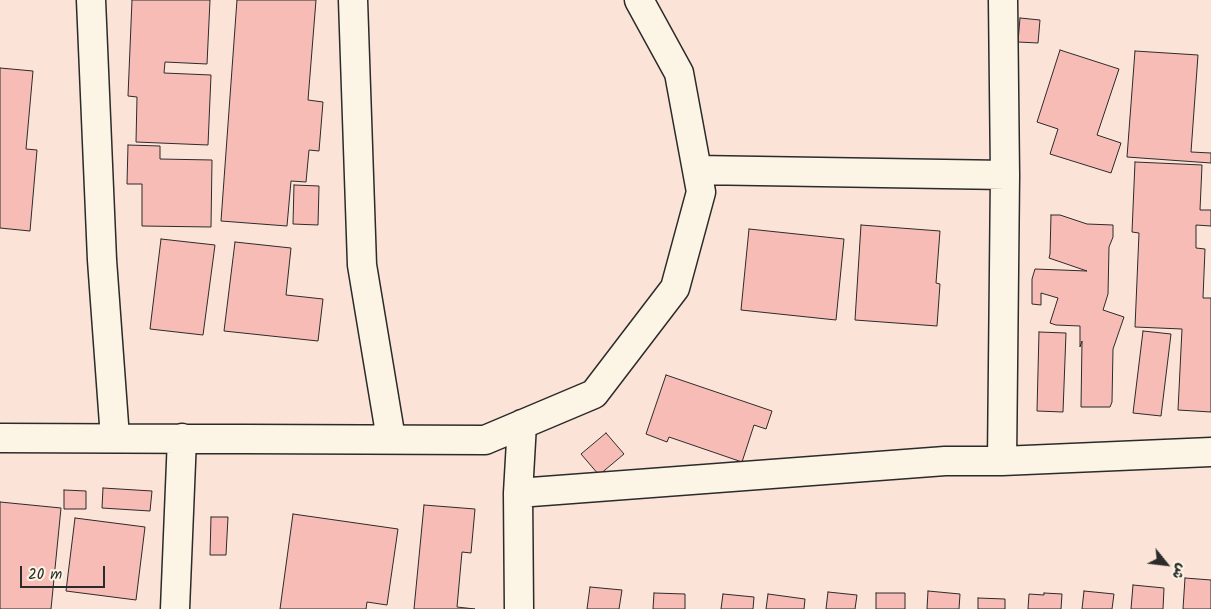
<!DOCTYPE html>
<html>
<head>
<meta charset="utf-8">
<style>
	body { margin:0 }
	#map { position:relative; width:1211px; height:609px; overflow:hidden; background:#fbe4d7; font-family:Kalam,"Playpen Sans Arabic",sans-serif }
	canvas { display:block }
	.north { position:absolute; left:1141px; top:539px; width:50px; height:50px; -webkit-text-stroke:4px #fcf5e5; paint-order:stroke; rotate:119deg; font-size:14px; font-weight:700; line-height:20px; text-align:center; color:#2b2b2b }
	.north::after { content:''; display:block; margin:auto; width:18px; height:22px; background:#2b2b2b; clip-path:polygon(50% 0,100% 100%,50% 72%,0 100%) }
	.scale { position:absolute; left:20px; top:566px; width:85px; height:22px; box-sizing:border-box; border:2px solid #2b2b2b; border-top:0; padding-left:6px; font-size:15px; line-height:18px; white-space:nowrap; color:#2b2b2b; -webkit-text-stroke:4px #fcf5e5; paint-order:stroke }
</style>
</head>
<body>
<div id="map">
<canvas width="1211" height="609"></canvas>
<div class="north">ش</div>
<div class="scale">20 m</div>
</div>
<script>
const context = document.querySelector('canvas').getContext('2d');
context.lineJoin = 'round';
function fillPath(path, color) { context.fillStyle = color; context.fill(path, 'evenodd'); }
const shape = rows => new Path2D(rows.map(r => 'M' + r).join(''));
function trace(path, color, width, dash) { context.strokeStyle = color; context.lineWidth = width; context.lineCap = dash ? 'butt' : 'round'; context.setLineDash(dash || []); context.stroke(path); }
const building = shape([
	[132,0,210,0,207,64,165,62,164,73,211,75,208,145,136,142,137,97,128,96,132,0],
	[237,0,316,0,308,100,323,102,319,151,309,150,306,182,291,181,287,226,221,221,237,0],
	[1020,18,1040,20,1038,43,1018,42,1020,18],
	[1060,50,1119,69,1097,135,1121,143,1111,173,1050,154,1058,129,1037,122,1060,50],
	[1135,51,1198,55,1191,152,1211,153,1211,163,1127,157,1135,51],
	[0,68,33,71,26,149,37,150,30,231,0,228,0,68],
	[128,145,160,146,160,159,212,160,211,227,142,226,142,184,127,184,128,145],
	[1135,162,1202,165,1200,210,1211,210,1211,226,1196,225,1196,248,1205,249,1203,298,1211,298,1211,412,1178,410,1182,329,1135,327,1139,233,1132,232,1135,162],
	[294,185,319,186,318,225,293,224,294,185],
	[1051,215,1060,215,1087,224,1113,225,1113,237,1109,247,1108,294,1103,310,1124,317,1113,349,1112,402,1110,407,1081,407,1082,341,1080,347,1080,326,1056,325,1050,323,1058,298,1041,293,1041,305,1032,304,1032,279,1035,269,1087,271,1049,258,1050,254,1051,215],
	[861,225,940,231,936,283,940,284,937,326,855,320,861,225],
	[749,229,844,239,836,320,741,310,749,229],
	[161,239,215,245,203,335,150,329,161,239],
	[235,242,291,248,286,295,323,299,318,341,224,331,235,242],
	[1143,331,1171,334,1161,416,1133,413,1143,331],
	[1039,332,1066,333,1063,412,1037,411,1039,332],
	[666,375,772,411,766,429,754,425,742,462,669,437,667,442,646,434,666,375],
	[606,433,624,454,599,475,581,454,606,433],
	[103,488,152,491,150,511,102,508,103,488],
	[64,490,86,491,86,509,64,509,64,490],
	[0,502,61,508,51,609,0,609,0,502],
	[424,505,475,509,471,553,462,552,457,607,475,609,414,609,424,505],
	[293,514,398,529,387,605,367,602,366,609,280,609,293,514],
	[211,517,228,517,226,555,210,555,211,517],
	[75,518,145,527,136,600,66,591,75,518],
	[1185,578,1211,580,1211,609,1183,609,1185,578],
	[1133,585,1164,588,1163,609,1131,609,1133,585],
	[590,587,622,590,619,609,587,609,590,587],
	[928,591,960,594,959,609,927,609,928,591],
	[1084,591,1114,594,1112,609,1082,609,1084,591],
	[828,592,857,595,855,609,826,609,828,592],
	[654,593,685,594,685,609,653,609,654,593],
	[876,593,905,593,905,609,876,609,876,593],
	[1044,593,1062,594,1061,609,1028,609,1029,594,1044,595,1044,593],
	[723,594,754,597,753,609,721,609,723,594],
	[768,594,805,599,804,609,766,609,768,594],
	[978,598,1005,599,1005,609,978,609,978,598]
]);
const minor = shape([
	[91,0,102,260,115,438],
	[353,0,362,265,391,439],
	[697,170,1005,175],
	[0,438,485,440,594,394,675,288,701,192,679,73,639,0],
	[1002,461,1005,175,1003,0],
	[518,493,945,461,1002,461,1211,452],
	[175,609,182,438],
	[519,609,518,493,522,424]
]);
fillPath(building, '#f8bcb6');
trace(building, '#2b2b2b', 1);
trace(minor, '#2b2b2b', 31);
trace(minor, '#fcf5e5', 28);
</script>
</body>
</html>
